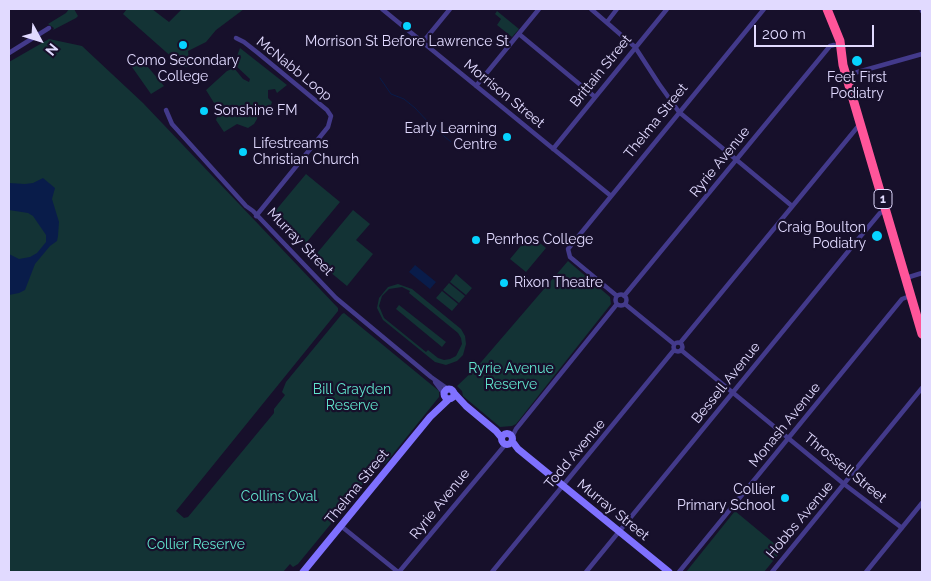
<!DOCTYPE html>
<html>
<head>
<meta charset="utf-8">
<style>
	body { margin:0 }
	#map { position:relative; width:931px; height:581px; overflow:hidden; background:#17102b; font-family:Raleway,sans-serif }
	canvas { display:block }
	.frame { position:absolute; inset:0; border:10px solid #e1daff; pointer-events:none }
	.north { position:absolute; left:15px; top:15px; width:50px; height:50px; -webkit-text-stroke:4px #17102b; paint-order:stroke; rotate:129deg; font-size:14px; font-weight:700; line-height:20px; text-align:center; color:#e1daff }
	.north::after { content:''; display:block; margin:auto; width:18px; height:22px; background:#e1daff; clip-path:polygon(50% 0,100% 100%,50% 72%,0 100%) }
	.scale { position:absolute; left:754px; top:25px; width:120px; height:22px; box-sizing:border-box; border:2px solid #e1daff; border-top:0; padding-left:6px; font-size:15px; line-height:18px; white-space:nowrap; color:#e1daff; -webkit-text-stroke:4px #17102b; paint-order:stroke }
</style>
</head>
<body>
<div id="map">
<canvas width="931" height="581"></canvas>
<div class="frame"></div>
<div class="north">N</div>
<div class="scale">200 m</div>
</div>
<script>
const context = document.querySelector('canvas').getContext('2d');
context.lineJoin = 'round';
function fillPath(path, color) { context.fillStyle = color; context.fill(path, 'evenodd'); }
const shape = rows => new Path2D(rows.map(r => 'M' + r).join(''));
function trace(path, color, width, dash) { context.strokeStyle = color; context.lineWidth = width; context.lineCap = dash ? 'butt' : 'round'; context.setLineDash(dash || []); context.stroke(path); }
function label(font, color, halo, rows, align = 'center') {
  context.font = font + ' Raleway,sans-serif'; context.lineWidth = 4.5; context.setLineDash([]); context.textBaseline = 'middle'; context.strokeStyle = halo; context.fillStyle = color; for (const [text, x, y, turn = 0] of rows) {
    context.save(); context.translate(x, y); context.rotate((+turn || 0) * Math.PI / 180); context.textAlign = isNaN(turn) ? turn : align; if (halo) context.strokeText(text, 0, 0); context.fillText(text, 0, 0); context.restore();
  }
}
const green = shape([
	[69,9,74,9,78,16,76,18,53,30,54,28,48,24,66,13],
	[127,9,152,9,169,22,182,9,244,9,216,30,206,42,188,51,190,66,183,67,123,14],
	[497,11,519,29,512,37,497,25,501,19,495,14],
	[49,39,82,46,143,103,338,308,338,311,176,511,184,518,188,517,274,413,274,409,285,395,282,392,286,382,342,314,344,313,439,391,439,397,385,464,375,461,375,470,298,564,293,567,290,564,283,572,9,572,9,62],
	[240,48,287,85,277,93,275,89,268,90,268,98,272,102,271,105,266,111,258,112,257,119,254,124,248,128,237,124,224,132,216,120,219,111,206,90,227,71,234,68,243,79,249,82,250,79,236,66,237,56],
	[142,60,164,86,151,94,132,67],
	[306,174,340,202,306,243,271,216],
	[353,210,370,224,356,240,373,254,347,286,313,258],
	[530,235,546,248,526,272,510,259],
	[568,261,610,297,611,304,516,424,512,426,500,427,463,396,462,391,457,386,476,368],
	[456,274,472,288,466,295,450,282],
	[449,283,465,296,459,303,443,290],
	[398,284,412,289,461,329,465,336,466,344,463,355,457,361,446,365,435,362,383,320,377,308,379,298,388,287],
	[402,287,410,291,409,293,458,333,461,338,462,344,456,356,450,359,444,360,438,358,428,350,426,352,384,318,379,306,382,296,389,289],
	[442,291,458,304,452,311,436,298],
	[399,305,446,342,442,347,396,309],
	[735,511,782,550,764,572,686,572]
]);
const water = shape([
	[43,178,55,188,52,199,59,222,58,236,57,241,50,246,35,264,25,290,19,293,9,295,9,254,19,259,30,257,37,253,46,242,46,235,33,216,28,213,9,210,9,183,25,184,33,183],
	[415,265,436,282,430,289,409,272]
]);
const stream = shape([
	[380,78,391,94,404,99,415,108,431,125,451,142]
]);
const street = shape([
	[382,9,611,196],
	[591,9,635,47,659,84,679,112,792,206],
	[922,9,922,11],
	[607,22,617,9],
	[519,34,595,97],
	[236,38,244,42,258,53,327,110,331,116,328,127,256,216],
	[423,42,450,9],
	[9,53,49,28],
	[847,75,922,54],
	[476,86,539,9],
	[166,110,172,124,246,206,253,211,336,298,431,377,448,389],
	[553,149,667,9],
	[906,278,922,273],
	'615.5 300a5.5 5.5 0 1 1 11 0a5.5 5.5 0 1 1-11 0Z',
	[617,296,570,257,568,249,764,9],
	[624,296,830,46,834,45],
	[625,304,674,344],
	'673.5 347a4.5 4.5 0 1 1 9 0a4.5 4.5 0 1 1-9 0Z',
	[680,343,860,124],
	[681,350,844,484,902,528],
	[435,382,444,394],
	[512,437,516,429,617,304],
	[341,526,398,572],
	[399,572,505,445],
	[492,572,674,350],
	[586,572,855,243,880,213,885,211],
	[679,572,902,299,910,296],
	[772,572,922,388],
	[866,572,922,503]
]);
const secondary = shape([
	'444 394a5 5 0 1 1 10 0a5 5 0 1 1-10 0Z',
	[454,393,466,406,496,431,501,437],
	'501.5 439a5.5 5.5 0 1 1 11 0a5.5 5.5 0 1 1-11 0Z',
	[512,441,518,449,669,572],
	[303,572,430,417,449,399]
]);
const highway = shape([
	[827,9,840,41,843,65,922,334]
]);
const markers = [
	[407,26,5,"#06d3ff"],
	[183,45,5,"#06d3ff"],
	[857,61,6,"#06d3ff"],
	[204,111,5,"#06d3ff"],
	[507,137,5,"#06d3ff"],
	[243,152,5,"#06d3ff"],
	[877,236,6,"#06d3ff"],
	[476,240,5,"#06d3ff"],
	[504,283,5,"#06d3ff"],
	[785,498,5,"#06d3ff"]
];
const shields = [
	[883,199,18]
];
const shieldNames = [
	["1",883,199]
];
const poiNames = [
	["Morrison St Before Lawrence St",407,42,"center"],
	["Como Secondary",183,61,"center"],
	["College",183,77,"center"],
	["Feet First",857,78,"center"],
	["Podiatry",857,94,"center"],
	["Sonshine FM",214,111],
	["Early Learning",497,129,"right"],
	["Centre",497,145,"right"],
	["Lifestreams",253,144],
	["Christian Church",253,160],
	["Craig Boulton",866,228,"right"],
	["Podiatry",866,244,"right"],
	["Penrhos College",486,240],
	["Rixon Theatre",514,283],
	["Collier",775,490,"right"],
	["Primary School",775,506,"right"]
];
const streetNames = [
	["McNabb Loop",294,69,39],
	["Brittain Street",601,71,-51],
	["Morrison Street",504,94,39],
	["Thelma Street",656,121,-51],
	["Ryrie Avenue",720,162,-51],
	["Murray Street",300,242,46],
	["Bessell Avenue",726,383,-51],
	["Monash Avenue",785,425,-51],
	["Todd Avenue",575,454,-50],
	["Throssell Street",845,468,39],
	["Thelma Street",357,487,-51],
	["Ryrie Avenue",440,504,-51],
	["Murray Street",613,510,39],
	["Hobbs Avenue",800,520,-50]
];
const parkNames = [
	["Ryrie Avenue",511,369],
	["Reserve",511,385],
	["Bill Grayden",352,390],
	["Reserve",352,406],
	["Collins Oval",279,497],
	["Collier Reserve",196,545]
];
fillPath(green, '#133335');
fillPath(water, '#091c4a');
trace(stream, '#091c4a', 1);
trace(street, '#433a8b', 4.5);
trace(secondary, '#7f71ff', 7);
trace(highway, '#ff559a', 9);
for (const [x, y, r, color] of markers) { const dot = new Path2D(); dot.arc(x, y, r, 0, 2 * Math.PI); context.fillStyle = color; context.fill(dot); trace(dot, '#17102b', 2); }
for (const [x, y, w] of shields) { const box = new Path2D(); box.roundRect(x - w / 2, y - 9.5, w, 19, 4); context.fillStyle = '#17102b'; context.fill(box); trace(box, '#e1daff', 1); }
label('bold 12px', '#e1daff', null, shieldNames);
label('14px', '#e1daff', '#17102b', poiNames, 'left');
label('14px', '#e1daff', '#17102b', streetNames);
label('14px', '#61e4cd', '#17102b', parkNames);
</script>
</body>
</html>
